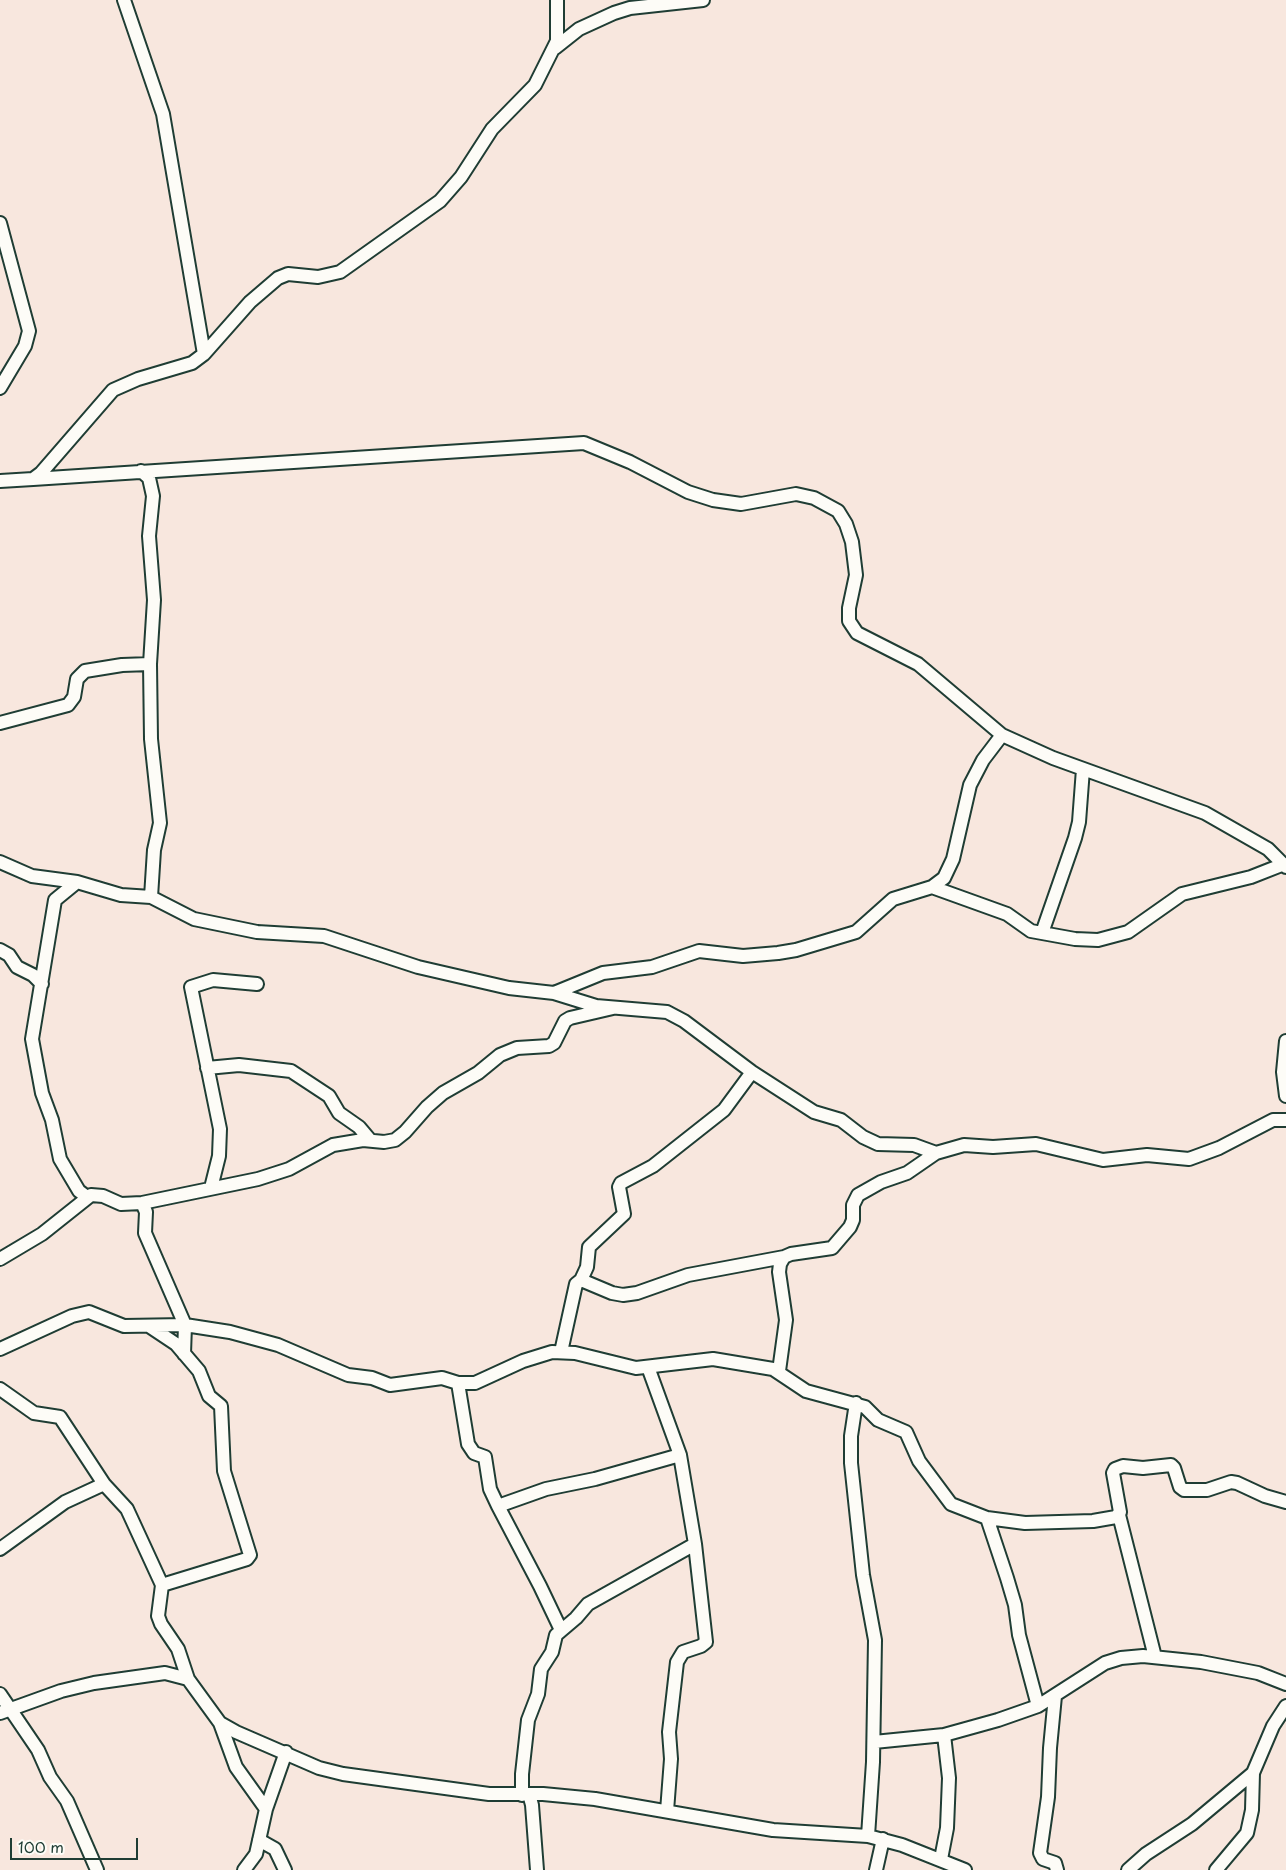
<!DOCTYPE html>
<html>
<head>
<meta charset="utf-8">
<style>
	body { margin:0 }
	#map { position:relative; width:1286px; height:1870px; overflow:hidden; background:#f8e7de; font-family:"Playpen Sans",sans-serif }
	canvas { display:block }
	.scale { position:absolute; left:10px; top:1838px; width:128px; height:22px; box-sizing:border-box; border:2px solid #1f3d34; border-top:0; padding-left:6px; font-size:15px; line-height:18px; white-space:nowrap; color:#1f3d34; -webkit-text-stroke:4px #fdfcf7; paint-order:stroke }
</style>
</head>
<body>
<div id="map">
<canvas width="1286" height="1870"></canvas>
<div class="scale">100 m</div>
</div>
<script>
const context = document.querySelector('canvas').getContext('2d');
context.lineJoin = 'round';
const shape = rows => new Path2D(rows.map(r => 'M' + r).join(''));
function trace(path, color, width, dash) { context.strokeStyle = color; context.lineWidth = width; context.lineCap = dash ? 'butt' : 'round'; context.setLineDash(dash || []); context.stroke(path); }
const minor = shape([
	[124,0,163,114,204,354],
	[555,48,579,29,614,13,630,8,703,0],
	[0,223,29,331,25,346,0,388],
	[141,471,149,478,153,496,149,536,154,600,150,664,151,739,160,823,154,850,151,897],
	[33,479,584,443,630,462,688,492,713,500,741,504,796,494,814,498,838,511,846,524,852,542,856,575,849,608,849,621,857,633,918,664,1002,735,1053,758,1205,813,1268,849,1286,867],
	[0,481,33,479,41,473,113,390,138,379,192,363,204,354,250,302,278,278,288,274,318,277,340,272,440,201,461,177,492,129,535,85,557,41,557,0],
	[0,723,68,705,74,697,77,679,85,671,122,665,150,664],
	[0,862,32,876,77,882,121,895,151,897,194,919,257,932,324,936,418,967,509,988,554,993,603,973,652,967,699,951,743,956,778,953,796,950,856,932,893,899,932,887,944,878,953,859,970,785,983,760,1002,735],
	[77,882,55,900,32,1039,42,1093,52,1120,60,1159,79,1191,87,1197],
	[932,887,1007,914,1031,931,1075,939,1098,940,1128,932,1182,894,1251,877,1284,864],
	[1042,933,1075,838,1079,822,1083,769],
	[0,950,9,955,17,967,33,975,42,984],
	[554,993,596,1006,667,1012,684,1021,752,1072,814,1112,841,1120,863,1137,878,1144,914,1145,936,1153],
	[1286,1041,1283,1072,1286,1096],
	[207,1068,239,1065,291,1071,329,1096,339,1113,359,1127,370,1140],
	[211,1188,219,1156,220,1129,191,987,213,980,257,984],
	[142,1203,146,1212,145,1233,185,1325,184,1354],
	[0,1259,42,1234,91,1195,103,1196,121,1204,142,1203,258,1179,289,1169,333,1145,363,1140,384,1142,395,1140,405,1132,427,1107,443,1093,478,1073,500,1055,517,1048,549,1046,554,1043,565,1021,570,1018,613,1008],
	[581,1280,587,1267,589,1247,624,1214,619,1187,621,1183,653,1166,724,1110,752,1072],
	[149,1326,176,1344,199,1371,209,1396,221,1406,224,1471,250,1555,247,1559,162,1585],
	[0,1349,72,1316,89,1312,124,1326,185,1325,230,1332,278,1345,348,1375,372,1378,390,1385,442,1378,458,1383,475,1383,523,1361,552,1352,575,1353,636,1368,713,1359,773,1369,806,1391,865,1407,878,1420,906,1432,919,1461,951,1504,987,1518,1025,1523,1093,1521,1116,1517,1120,1512,1113,1473,1115,1469,1123,1466,1143,1468,1171,1465,1174,1468,1180,1487,1184,1490,1207,1490,1231,1482,1237,1483,1265,1496,1286,1502],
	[561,1352,576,1284,581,1280,612,1293,623,1295,637,1293,688,1275,784,1257],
	[648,1367,680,1455,695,1544,706,1642,701,1646,683,1652,677,1662,669,1732,671,1759,667,1811],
	[779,1371,786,1320,779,1272,780,1264,784,1257,791,1254,832,1248,850,1227,853,1220,853,1205,858,1195,881,1182,907,1173,936,1153,964,1145,993,1147,1036,1144,1103,1160,1147,1155,1189,1159,1219,1148,1273,1120,1286,1120],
	[458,1383,468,1444,474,1453,485,1457,490,1489,498,1506,540,1586,561,1630],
	[0,1389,34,1413,60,1417,104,1484,127,1509,162,1585,158,1616,161,1624,178,1649,188,1679],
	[856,1403,851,1436,851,1463,863,1575,875,1640,873,1762,868,1836],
	[498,1506,546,1489,595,1479,680,1455],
	[1119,1515,1155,1657],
	[987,1518,1007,1578,1015,1605,1019,1635,1038,1706],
	[0,1549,65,1502,104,1484],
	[0,1694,38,1750,50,1777,67,1801,97,1870],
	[1055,1696,1050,1748,1048,1797,1040,1853,1043,1859,1055,1863,1057,1870],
	[0,1713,61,1691,94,1683,165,1673,188,1679,220,1723,236,1732,319,1768,343,1774,489,1794,543,1794,595,1799,773,1830,868,1836,902,1845,965,1870],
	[220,1723,236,1767,266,1809],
	[874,1742,944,1735,998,1720,1038,1706,1105,1663,1121,1658,1143,1656,1201,1662,1258,1673,1286,1684],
	[529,1794,532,1805,537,1870],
	[522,1795,522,1774,528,1720,538,1694,541,1669,552,1652,556,1635,576,1618,588,1604,695,1544],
	[259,1840,275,1849,285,1870],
	[941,1859,947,1828,949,1778,944,1735],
	[244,1870,256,1854,266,1809,286,1752],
	[876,1870,883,1839],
	[1128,1870,1146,1854,1192,1824,1253,1773,1273,1726,1286,1706],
	[1216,1870,1247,1833,1252,1810,1253,1773]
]);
trace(minor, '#1f3d34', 16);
trace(minor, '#fdfcf7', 12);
</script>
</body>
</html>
